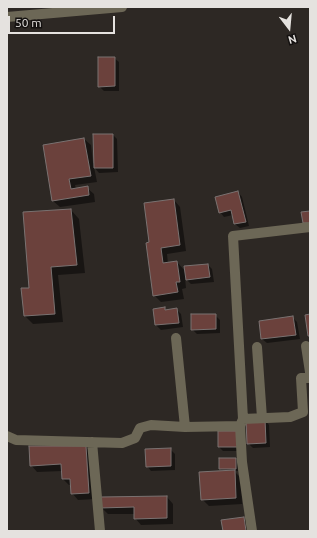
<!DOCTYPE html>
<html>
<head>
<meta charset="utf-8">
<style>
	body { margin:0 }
	#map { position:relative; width:317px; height:538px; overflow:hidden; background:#2d2824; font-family:Ubuntu,sans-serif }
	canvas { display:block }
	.frame { position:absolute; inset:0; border:8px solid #e5e2df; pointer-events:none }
	.north { position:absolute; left:269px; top:8px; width:40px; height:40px; -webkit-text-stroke:3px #141110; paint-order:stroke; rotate:164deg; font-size:11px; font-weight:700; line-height:16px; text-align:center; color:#e5e2df }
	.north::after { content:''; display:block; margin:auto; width:14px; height:18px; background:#e5e2df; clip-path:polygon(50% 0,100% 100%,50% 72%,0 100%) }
	.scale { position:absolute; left:8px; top:16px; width:107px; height:18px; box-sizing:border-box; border:2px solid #e5e2df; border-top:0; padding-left:5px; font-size:12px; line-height:14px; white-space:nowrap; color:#e5e2df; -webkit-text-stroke:3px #141110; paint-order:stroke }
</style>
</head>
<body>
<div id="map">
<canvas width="317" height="538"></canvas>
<div class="frame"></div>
<div class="north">N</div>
<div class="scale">50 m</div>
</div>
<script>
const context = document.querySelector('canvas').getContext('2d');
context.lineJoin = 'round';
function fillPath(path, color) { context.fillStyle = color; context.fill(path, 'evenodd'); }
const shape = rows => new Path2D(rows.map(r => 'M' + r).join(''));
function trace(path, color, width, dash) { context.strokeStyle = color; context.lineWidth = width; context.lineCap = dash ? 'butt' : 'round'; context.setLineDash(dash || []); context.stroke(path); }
const shadow = shape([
	[114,58,119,62,119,91,104,91,99,86],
	[113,135,117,139,118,172,99,173,94,167,97,182,75,185,76,189,87,188,94,194,95,202,60,207,53,201,84,139,91,145,93,163,95,163],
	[238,192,242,197,249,226,240,228,235,224,233,215,224,217,220,212],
	[174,200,180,207,186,251,167,254,168,264,177,262,185,271,208,265,212,269,214,282,191,284,185,278,186,288,182,289,184,299,161,302,154,295,150,243],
	[71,210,79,219,85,273,58,275,63,322,33,324,25,316,22,289,30,288],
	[164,308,167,311,176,309,181,314,183,327,161,330,156,325,154,310],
	[215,315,220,320,220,333,197,334,192,329],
	[293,318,297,322,300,339,267,343,262,339],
	[265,420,269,425,270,447,253,448,248,443],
	[219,432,242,451,223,451,219,447],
	[86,447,92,454,95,499,78,500,72,493,71,485,69,485,63,479,62,471,37,472,31,465],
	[170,449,175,454,175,470,151,471,147,466],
	[220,459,236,459,238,461,238,471,234,471,241,478,242,504,209,506,202,499,223,472,220,469],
	[167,497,173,504,173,524,141,525,135,518,135,514,108,514,101,507],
	[244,518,248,522,250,531,224,531]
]);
const building = shape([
	[98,57,115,57,115,86,98,87,98,57],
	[93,134,113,134,113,168,94,168,93,134],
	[84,138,91,176,69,179,71,189,88,186,89,195,52,201,43,145,84,138],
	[238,191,246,222,234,224,231,210,219,213,215,197,238,191],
	[174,199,180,245,161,248,163,263,177,261,180,282,176,282,178,292,153,296,146,243,149,242,144,203,174,199],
	[71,209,77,265,51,267,55,314,24,316,21,288,29,288,23,212,71,209],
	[310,211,310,223,303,223,301,212,310,211],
	[208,264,210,277,186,280,184,266,208,264],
	[165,307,165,310,177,308,179,323,155,325,153,309,165,307],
	[191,314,216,314,216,329,191,330,191,314],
	[310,314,310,336,308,336,305,315,310,314],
	[293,316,296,335,261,339,259,321,293,316],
	[265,419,266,443,247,444,246,420,265,419],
	[218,431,238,431,238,447,218,447,218,431],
	[29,446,86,446,89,493,71,494,70,479,62,479,61,464,30,466,29,446],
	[171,448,171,466,146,467,145,449,171,448],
	[219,458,236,458,236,469,219,469,219,458],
	[235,470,236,498,201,500,199,472,235,470],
	[167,496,167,518,134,519,134,507,100,508,100,497,167,496],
	[244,517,246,531,223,531,221,520,244,517]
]);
const street = shape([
	[7,17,122,7],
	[176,338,185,427],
	[306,346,310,372],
	[257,347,262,418],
	[243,419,233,236,310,227],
	[240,426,242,462,252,531],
	[7,436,16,440,122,443,135,438,140,428,151,425,185,427,240,426,243,419,290,417,303,412,301,378,310,378],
	[92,442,100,531]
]);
fillPath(shadow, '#0007');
fillPath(building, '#6b413c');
trace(building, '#7a7271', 1);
trace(street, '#6c6756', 10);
</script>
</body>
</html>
